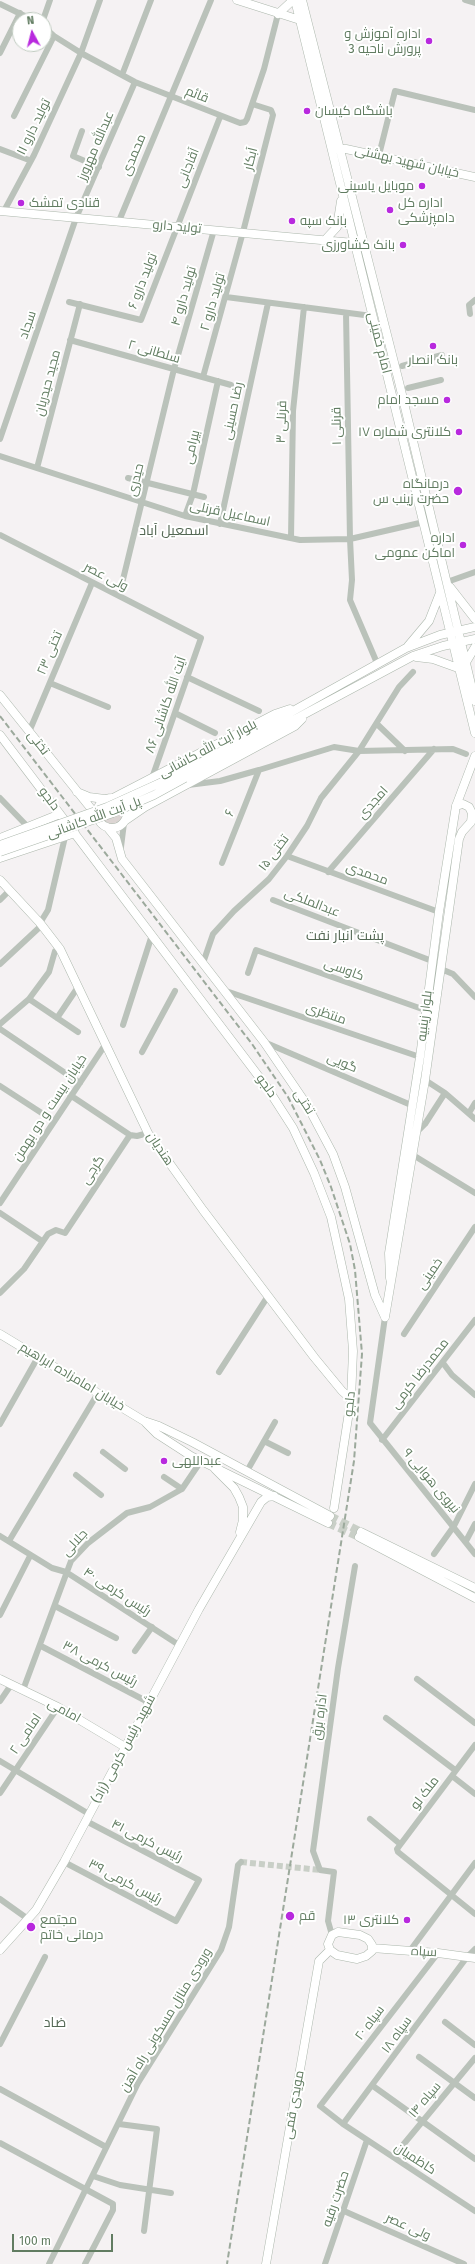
<!DOCTYPE html>
<html>
<head>
<meta charset="utf-8">
<style>
	body { margin:0 }
	#map { position:relative; width:475px; height:2264px; overflow:hidden; background:#f5f2f3; font-family:"Fira Sans",sans-serif }
	canvas { display:block }
	.north { position:absolute; left:12px; top:12px; width:40px; height:40px; box-sizing:border-box; background:#fff; border:1px solid #c0cbc0; border-radius:50%; rotate:353deg; font-size:11px; font-weight:700; line-height:16px; text-align:center; color:#617c61 }
	.north::after { content:''; display:block; margin:auto; width:14px; height:18px; background:#b829de; clip-path:polygon(50% 0,100% 100%,50% 72%,0 100%) }
	.scale { position:absolute; left:12px; top:2234px; width:101px; height:18px; box-sizing:border-box; border:2px solid #617c61; border-top:0; padding-left:5px; font-size:12px; line-height:14px; white-space:nowrap; color:#617c61; -webkit-text-stroke:3px #fff; paint-order:stroke }
</style>
</head>
<body>
<div id="map">
<canvas width="475" height="2264"></canvas>
<div class="north">N</div>
<div class="scale">100 m</div>
</div>
<script>
const context = document.querySelector('canvas').getContext('2d');
context.lineJoin = 'round';
function fillPath(path, color) { context.fillStyle = color; context.fill(path, 'evenodd'); }
const shape = rows => new Path2D(rows.map(r => 'M' + r).join(''));
function trace(path, color, width, dash) { context.strokeStyle = color; context.lineWidth = width; context.lineCap = dash ? 'butt' : 'round'; context.setLineDash(dash || []); context.stroke(path); }
function label(font, color, halo, rows, align = 'center') {
  context.font = font + ' "Fira Sans",Cairo,sans-serif'; context.lineWidth = 4; context.setLineDash([]); context.textBaseline = 'middle'; context.strokeStyle = halo; context.fillStyle = color; for (const [text, x, y, turn = 0] of rows) {
    context.save(); context.translate(x, y); context.rotate((+turn || 0) * Math.PI / 180); context.textAlign = isNaN(turn) ? turn : align; if (halo) context.strokeText(text, 0, 0); context.fillText(text, 0, 0); context.restore();
  }
}
const green = shape([
	'101 813a12 12 0 1 1 24 0a12 12 0 1 1-24 0Z'
]);
const streetTunnel = shape([
	[241,1862,320,1870]
]);
const secondaryTunnel = shape([
	[330,1516,361,1532],
	[328,1523,359,1537]
]);
const street = shape([
	[465,0,475,3],
	[0,4,33,20],
	[43,20,50,0],
	[44,27,54,36,81,53,135,82,240,123,245,122,247,119,264,69,278,14],
	[0,53,20,13],
	[122,75,151,0],
	[14,116,54,36],
	[82,131,73,156,99,167],
	[0,149,29,160],
	[379,155,395,91,475,110],
	[4,211,34,155,81,53,100,0],
	[119,221,211,0],
	[226,297,372,316],
	[69,302,141,320,220,117],
	[346,313,350,539,352,580,350,600,377,663],
	[470,314,469,305,475,300],
	[70,340,231,385],
	[402,366,442,355],
	[203,377,243,232,273,115,271,110,252,104],
	[408,388,441,380],
	[0,439,76,218,135,82],
	[0,456,185,516,300,540,350,539,424,522],
	[37,468,80,304],
	[128,478,204,497],
	[185,516,193,494,218,381],
	[220,524,268,303],
	[0,535,201,638,152,778],
	[291,538,293,411,304,307],
	[447,582,475,572],
	[119,596,174,369,214,230],
	[187,677,259,711],
	[50,683,108,707],
	[175,713,215,733],
	[377,724,405,751],
	[29,732,92,583],
	[188,785,220,781,259,770,334,747,359,751,453,749,466,754],
	[0,798,28,827],
	[121,847,124,823],
	[287,856,439,912],
	[222,863,259,770],
	[328,872,434,749],
	[0,900,10,890],
	[273,900,432,961],
	[40,923,48,910,65,837],
	[203,963,213,934,234,911,269,879,287,856,307,826,321,798,359,751,399,687,413,672],
	[0,964,42,925],
	[441,969,453,974,475,997],
	[248,973,256,950,425,1010],
	[226,991,420,1057],
	[29,999,78,1032],
	[57,1018,78,987],
	[0,1024,29,999,49,972,55,951,60,949],
	[123,1025,152,935],
	[0,1029,80,1083],
	[264,1042,411,1105],
	[142,1052,175,991],
	[425,1080,445,1093,475,1119],
	[0,1086,54,1121],
	[70,1095,130,1135],
	[469,1113,475,1103],
	[417,1132,425,1124,445,1093],
	[413,1155,475,1193],
	[0,1203,105,1045],
	[0,1213,42,1241],
	[0,1293,24,1269,48,1234,56,1230,65,1233,130,1135,137,1136,148,1133],
	[385,1317,370,1423,475,1554],
	[404,1334,475,1227],
	[443,1363,452,1375,475,1395],
	[219,1372,268,1296],
	[0,1424,38,1357],
	[382,1440,475,1320],
	[264,1441,288,1453],
	[103,1452,125,1469],
	[247,1471,275,1422],
	[76,1475,101,1495],
	[164,1477,182,1489],
	[0,1536,52,1568,66,1572,179,1645],
	[9,1541,98,1393],
	[466,1541,475,1524],
	[434,1554,454,1526,475,1484],
	[55,1606,116,1638],
	[0,1615,30,1556],
	[41,1646,148,1702],
	[135,1651,152,1627],
	[417,1679,475,1723],
	[23,1690,71,1561,88,1543,127,1513,150,1507,182,1489,201,1461],
	[0,1701,11,1685],
	[386,1718,455,1770],
	[475,1745,397,1849,398,1852,475,1914],
	[0,1761,89,1814],
	[452,1776,475,1794],
	[0,1793,58,1707],
	[370,1819,400,1844],
	[64,1862,176,1921,199,1880,86,1821],
	[0,1899,28,1919],
	[332,1935,328,1921,334,1872,320,1870,313,1851,338,1668,355,1566],
	[409,1952,475,1863],
	[438,1953,320,2106,343,2124,475,2211],
	[445,2022,475,2045],
	[0,2044,45,1957],
	[419,2057,475,2098],
	[373,2086,475,2159],
	[0,2089,106,2147],
	[119,2124,157,2129,144,2231],
	[343,2124,467,1957,475,1949],
	[0,2143,113,2204,113,2210,85,2264],
	[393,2157,475,2058],
	[93,2176,120,2185,171,2193],
	[344,2211,464,2264],
	[49,2264,138,2083,221,1950,229,1927,238,1865,241,1862],
	[325,2264,367,2140]
]);
const secondary = shape([
	[237,0,300,20],
	[295,0,475,733],
	[302,0,399,382,475,701],
	[278,14,293,0],
	[335,149,346,149,475,177],
	[0,211,354,243],
	[325,240,337,227,341,201],
	[450,587,475,619],
	[408,646,429,621,440,593],
	[416,657,433,659,458,668],
	[465,664,475,647],
	[0,695,97,816],
	[0,735,266,1086,293,1128,314,1173,331,1217,339,1253,349,1299,353,1351,351,1399,334,1508],
	[182,773,406,648,440,635,475,627],
	[185,778,413,656,443,646,475,639],
	[77,792,89,797,105,799],
	'97 813a15 15 0 1 1 30 0a15 15 0 1 1-30 0Z',
	[113,798,275,714,290,709],
	[456,806,463,804,469,807,472,813,471,822],
	[126,820,145,807,295,726,302,719],
	[107,827,116,838,122,859,264,1042,307,1105,333,1154,345,1187,375,1295,385,1317],
	[0,838,60,814],
	[0,858,75,833],
	[0,880,40,923,60,949,148,1133,203,1210,314,1357,342,1391,351,1399],
	[390,1278,389,1253,420,1057,439,912,456,806,475,756],
	[385,1317,425,1080,459,839,462,832,471,822],
	[0,1334,144,1421,159,1426,192,1442,330,1516],
	[146,1423,157,1434,191,1456,328,1523],
	[215,1469,234,1488,239,1497,243,1507,243,1520,240,1532],
	[361,1532,475,1588],
	[359,1537,475,1598],
	[0,1679,58,1707,125,1747],
	[338,1932,360,1935,368,1939,372,1945,372,1951,366,1956,357,1959,337,1955,330,1950,328,1944,332,1935,338,1932],
	[372,1948,438,1953,475,1958],
	[0,1950,36,1910,64,1862,199,1609,261,1502,267,1497,274,1496],
	[266,2264,319,1961,330,1950]
]);
const rail = shape([
	[0,716,252,1044,288,1097,320,1160,331,1187,350,1244,355,1270,362,1354,354,1461,227,2264]
]);
const secondaryBridge = shape([
	[0,845,107,807,182,773],
	[0,852,110,814,154,795,185,778]
]);
const markers = [
	[429,41,4,"#b829de"],
	[307,111,4,"#b829de"],
	[422,186,4,"#b829de"],
	[21,203,4,"#b829de"],
	[390,210,4,"#b829de"],
	[292,221,4,"#b829de"],
	[403,245,4,"#b829de"],
	[433,346,4,"#b829de"],
	[447,400,4,"#b829de"],
	[459,432,4,"#b829de"],
	[458,491,5,"#b829de"],
	[463,545,4,"#b829de"],
	[164,1461,4,"#b829de"],
	[290,1916,5,"#b829de"],
	[407,1920,4,"#b829de"],
	[31,1927,5,"#b829de"]
];
const poiNames = [
	["اداره آموزش و",421,34],
	["پرورش ناحیه 3",421,49],
	["باشگاه کیسان",315,111,"left"],
	["موبایل یاسینی",414,186],
	["قنادی تمشک",29,203,"left"],
	["اداره کل",398,203,"left"],
	["دامپزشکی",398,218,"left"],
	["بانک سپه",300,221,"left"],
	["بانک کشاورزی",395,245],
	["بانک انصار",433,360,"center"],
	["مسجد امام",439,400],
	["کلانتری شماره ۱۷",451,432],
	["درمانگاه",449,484],
	["حضرت زینب س",449,499],
	["اداره",455,538],
	["اماکن عمومی",455,553],
	["عبداللهی",172,1461,"left"],
	["قم",299,1916,"left"],
	["مجتمع",40,1920,"left"],
	["درمانی خاتم",40,1935,"left"],
	["کلانتری ۱۳",399,1920]
];
const streetNames = [
	["قائم",197,95,22],
	["تولید دارو ۱۱",34,127,-64],
	["عبدالله مهرورز",96,146,-67],
	["محمدی",134,155,-67],
	["آبکار",251,159,-76],
	["خیابان شهید بهشتی",407,162,13],
	["آقاجانی",188,168,-68],
	["تولید دارو",177,227,5],
	["تولید دارو ۶",143,281,-69],
	["تولید دارو ۴",184,296,-74],
	["تولید دارو ۲",213,302,-74],
	["سجاد",28,325,-71],
	["امام خمینی",379,343,76],
	["۲ سلطانی",154,352,16],
	["مجید حیدریان",48,383,-75],
	["رضا حسینی",233,411,-78],
	["قرنلی ۳",282,422,-88],
	["قرنلی ۱",337,426,-91],
	["بیرامی",192,447,-77],
	["حیدری",136,480,-76],
	["اسماعیل قرنلی",230,514,12],
	["ولی عصر",106,577,27],
	["تختی ۲۳",50,653,-67],
	["آیت الله کاشانی ۸۶",166,705,-71],
	["تختی",38,743,52],
	["بلوار آیت الله کاشانی",208,749,-28],
	["دلجو",49,799,53],
	["امجدی",373,803,-48],
	["۶",230,813,-68],
	["پل آیت الله کاشانی",94,818,-20],
	["تختی ۱۵",274,853,-53],
	["محمدی",367,874,20],
	["عبدالملکی",312,903,21],
	["کاوسی",344,970,20],
	["منتظری",326,1014,19],
	["بلوار زینبیه",425,1016,-83],
	["گویی",342,1063,23],
	["دلجو",266,1086,54],
	["تختی",304,1102,58],
	["خیابان بیست و دو بهمن",50,1108,-57],
	["هندیان",160,1149,56],
	["گرجی",93,1170,-57],
	["خمینی",430,1274,-56],
	["محمدرضا کرمی",420,1374,-52],
	["خیابان امامزاده ابراهیم",72,1377,31],
	["دلجو",350,1404,-84],
	["نیروی هوایی ۹",431,1481,50],
	["جلالی",75,1543,-48],
	["رئیس کرمی ۴۰",117,1592,33],
	["رئیس کرمی ۳۸",100,1664,28],
	["امامی",64,1711,29],
	["اداره برق",320,1717,-82],
	["امامی ۲",26,1734,-56],
	["شهید رئیس کرمی (زاد)",124,1749,-62],
	["ملک لو",425,1793,-53],
	["رئیس کرمی ۴۱",147,1841,27],
	["رئیس کرمی ۳۹",125,1882,28],
	["سپاه",424,1952,3],
	["ورودی منازل مسکونی راه آهن",166,2020,-59],
	["سپاه ۲۰",370,2023,-53],
	["سپاه ۱۸",397,2035,-54],
	["سپاه ۱۴",425,2100,-50],
	["مویدی قمی",294,2105,-80],
	["کاظمیان",415,2159,33],
	["حضرت رقیه",336,2199,-71],
	["ولی عصر",408,2227,24]
];
const neighbourhoodNames = [
	["اسمعیل آباد",174,531],
	["پشت انبار نفت",345,936],
	["ضاد",55,2023]
];
fillPath(green, '#dcd5d3');
trace(streetTunnel, '#c9cfc7', 6, [6, 3]);
trace(secondaryTunnel, '#c9cfc7', 8, [8, 4]);
trace(secondary, '#acb7ac', 9);
trace(street, '#bac2ba', 6);
trace(secondary, '#fff', 8);
trace(rail, '#9ca99c', 2, [6, 3]);
trace(secondaryBridge, '#acb7ac', 9, []);
trace(secondaryBridge, '#fff', 8);
for (const [x, y, r, color] of markers) { const dot = new Path2D(); dot.arc(x, y, r, 0, 2 * Math.PI); context.fillStyle = color; context.fill(dot); trace(dot, '#fff', 1.5); }
label('13px', '#617c61', '#fff', poiNames, 'right');
label('13px', '#617c61', '#fff', streetNames);
label('14px', '#536753', '#fff', neighbourhoodNames);
</script>
</body>
</html>
